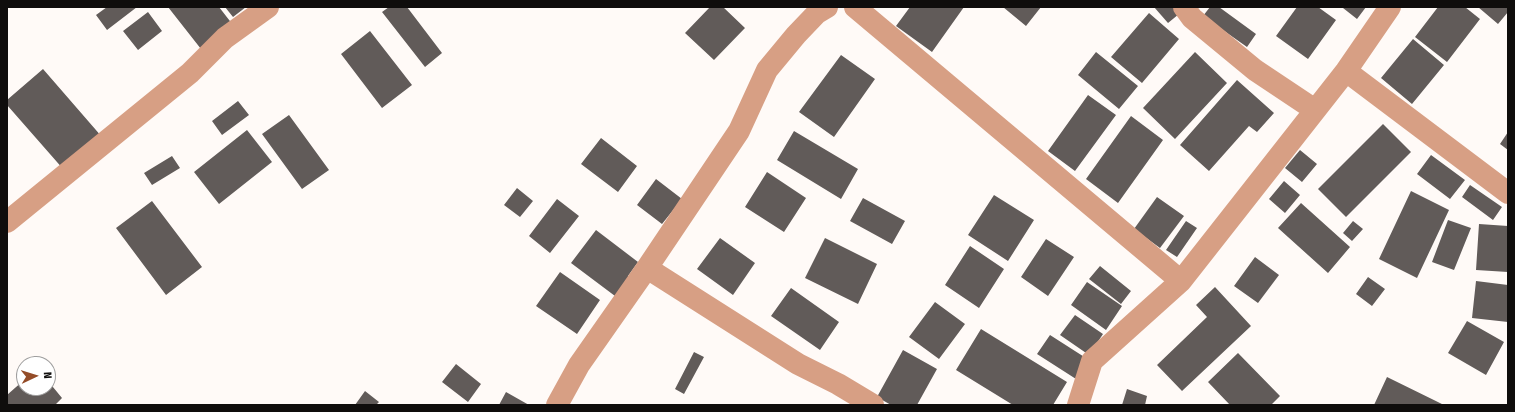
<!DOCTYPE html>
<html>
<head>
<meta charset="utf-8">
<style>
	body { margin:0 }
	#map { position:relative; width:1515px; height:412px; overflow:hidden; background:#fffaf7; font-family:"Fira Sans Condensed",sans-serif }
	canvas { display:block }
	.frame { position:absolute; inset:0; border:8px solid #0f0d0c; pointer-events:none }
	.north { position:absolute; left:16px; top:356px; width:40px; height:40px; box-sizing:border-box; background:#fff; border:1px solid #9f9e9e; border-radius:50%; rotate:86deg; font-size:11px; font-weight:700; line-height:16px; text-align:center; color:#0f0d0c }
	.north::after { content:''; display:block; margin:auto; width:14px; height:18px; background:#944c28; clip-path:polygon(50% 0,100% 100%,50% 72%,0 100%) }
</style>
</head>
<body>
<div id="map">
<canvas width="1515" height="412"></canvas>
<div class="frame"></div>
<div class="north">N</div>
</div>
<script>
const context = document.querySelector('canvas').getContext('2d');
context.lineJoin = 'round';
function fillPath(path, color) { context.fillStyle = color; context.fill(path, 'evenodd'); }
const shape = rows => new Path2D(rows.map(r => 'M' + r).join(''));
function trace(path, color, width, dash) { context.strokeStyle = color; context.lineWidth = width; context.lineCap = dash ? 'butt' : 'round'; context.setLineDash(dash || []); context.stroke(path); }
const building = shape([
	[107,7,137,7,107,30,96,15],
	[168,7,219,7,233,25,201,49],
	[225,7,246,7,233,17],
	[389,7,407,7,442,53,425,67,382,12],
	[710,7,723,7,745,28,714,60,685,33],
	[910,7,964,7,932,52,896,26],
	[1003,7,1041,7,1026,26],
	[1154,7,1173,7,1179,14,1168,23],
	[1210,7,1219,7,1256,34,1247,47,1203,16],
	[1297,7,1318,7,1336,20,1308,59,1276,36],
	[1344,7,1366,7,1357,19,1343,8],
	[1438,7,1465,7,1480,19,1447,62,1415,37],
	[1478,7,1508,7,1508,12,1498,24],
	[148,12,162,31,138,50,123,31],
	[1149,13,1179,39,1142,83,1111,57],
	[370,31,412,85,382,108,341,54],
	[1413,39,1444,65,1412,104,1381,78],
	[1096,52,1138,86,1119,109,1078,75],
	[1195,52,1227,83,1175,139,1143,108],
	[841,55,875,79,834,137,799,112],
	[43,69,102,137,64,170,7,105,7,100],
	[1237,80,1274,113,1257,132,1249,126,1209,171,1180,145],
	[1088,95,1116,115,1075,171,1048,151],
	[238,101,249,115,222,135,212,121],
	[289,115,329,170,302,189,262,134],
	[1131,116,1163,140,1118,203,1086,179],
	[1383,124,1411,152,1346,217,1318,189],
	[247,130,272,162,219,204,194,172],
	[794,131,858,169,841,199,777,160],
	[1508,132,1508,150,1500,144],
	[601,138,637,166,618,192,581,164],
	[1300,150,1317,164,1302,182,1285,168],
	[1431,155,1465,180,1450,199,1417,174],
	[172,156,180,168,152,185,144,173],
	[767,172,806,198,784,232,745,207],
	[656,179,682,199,662,224,637,205],
	[1284,181,1300,195,1285,213,1269,199],
	[1470,185,1502,207,1493,220,1462,197],
	[517,188,533,201,520,217,504,205],
	[1411,191,1449,210,1417,278,1379,259],
	[994,195,1034,220,1008,261,968,235],
	[1157,197,1184,216,1160,248,1134,229],
	[863,198,905,221,892,244,850,221],
	[557,199,579,216,550,253,529,236],
	[152,201,202,267,166,295,116,228],
	[1301,203,1350,247,1328,273,1278,228],
	[1448,220,1471,228,1454,270,1432,262],
	[1186,221,1197,228,1177,257,1166,250],
	[1353,221,1363,229,1352,241,1343,233],
	[1479,224,1508,226,1508,272,1476,270],
	[596,230,638,262,628,276,633,280,619,299,571,263],
	[720,238,755,263,733,295,697,269],
	[825,238,877,264,858,304,805,278],
	[1046,239,1074,257,1048,296,1021,277],
	[970,246,1004,269,979,308,945,285],
	[1255,257,1279,275,1258,303,1234,286],
	[1100,266,1131,291,1121,304,1089,279],
	[560,272,600,300,577,334,536,306],
	[1368,277,1385,289,1372,306,1356,294],
	[1476,281,1508,285,1508,322,1472,318],
	[1087,282,1122,306,1106,330,1071,305],
	[1215,287,1251,326,1182,391,1157,365,1207,317,1196,305],
	[791,288,839,322,820,350,771,316],
	[935,302,965,324,939,359,909,337],
	[1075,315,1103,334,1089,355,1060,335],
	[1467,321,1504,342,1486,375,1448,353],
	[981,329,1067,382,1053,405,1013,405,956,370],
	[1050,335,1089,360,1076,379,1037,354],
	[903,350,937,369,917,405,891,405,877,397],
	[694,352,704,357,684,394,675,389],
	[1238,353,1280,396,1271,405,1230,405,1208,382],
	[456,364,481,384,468,402,442,382],
	[1387,377,1444,405,1374,405],
	[24,380,24,388,48,388,48,381,62,398,55,405,7,405,7,395],
	[1127,389,1147,396,1145,405,1122,405],
	[365,391,379,402,376,405,355,405],
	[506,392,529,405,499,405]
]);
const minor = shape([
	[855,7,1181,281],
	[1184,7,1192,18,1255,70,1315,110],
	[1346,71,1508,193],
	[7,222,190,73,225,38,268,7],
	[647,268,798,364,838,384,873,405],
	[557,405,579,365,647,268,739,131,767,70,796,35,817,13,827,7],
	[1078,405,1092,361,1181,281,1346,71,1390,7]
]);
fillPath(building, '#615b59');
trace(minor, '#d79f84', 22);
</script>
</body>
</html>
